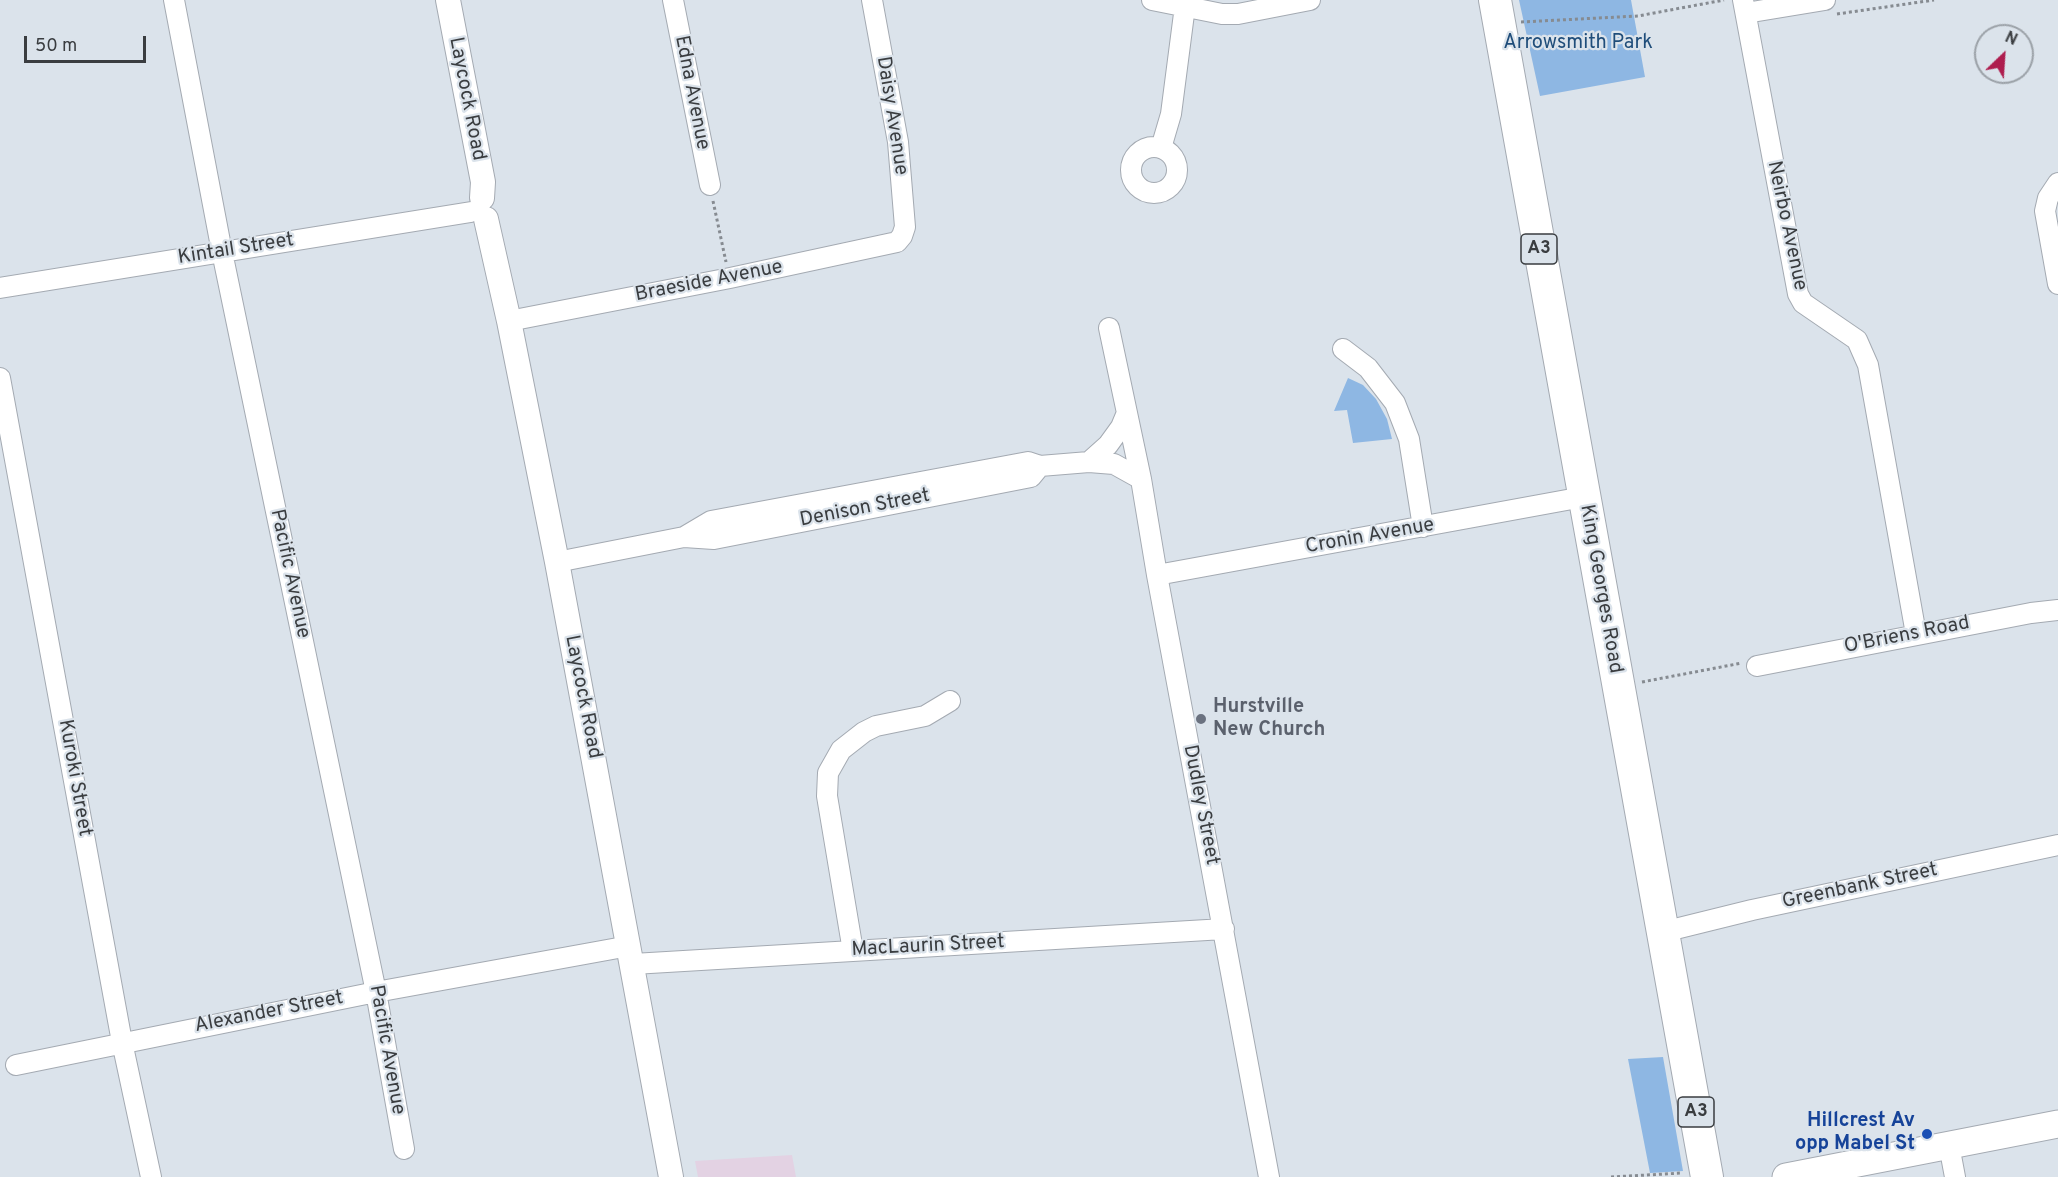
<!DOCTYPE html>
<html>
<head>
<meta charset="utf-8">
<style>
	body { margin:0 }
	#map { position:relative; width:2058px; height:1177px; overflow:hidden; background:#dbe3eb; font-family:Overpass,sans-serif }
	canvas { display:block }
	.north { position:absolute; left:1974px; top:24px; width:60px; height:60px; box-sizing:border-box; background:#dbe3eb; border:2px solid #9ba1a7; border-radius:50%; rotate:25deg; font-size:16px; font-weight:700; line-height:24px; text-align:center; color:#3a3d40 }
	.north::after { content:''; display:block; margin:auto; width:21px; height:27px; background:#ae1d4e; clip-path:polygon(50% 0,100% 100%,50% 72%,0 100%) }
	.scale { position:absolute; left:24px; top:36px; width:122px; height:27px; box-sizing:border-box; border:3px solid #3a3d40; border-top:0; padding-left:8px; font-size:18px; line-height:21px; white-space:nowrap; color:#3a3d40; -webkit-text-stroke:4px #dbe3eb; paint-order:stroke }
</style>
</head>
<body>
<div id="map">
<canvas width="2058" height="1177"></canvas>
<div class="north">N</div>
<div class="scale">50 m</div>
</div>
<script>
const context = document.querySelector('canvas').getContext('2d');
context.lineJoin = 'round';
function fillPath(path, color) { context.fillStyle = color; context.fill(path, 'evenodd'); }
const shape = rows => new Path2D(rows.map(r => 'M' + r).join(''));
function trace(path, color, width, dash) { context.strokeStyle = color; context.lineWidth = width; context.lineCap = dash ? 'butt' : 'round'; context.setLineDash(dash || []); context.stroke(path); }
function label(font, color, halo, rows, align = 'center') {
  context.font = font + ' Overpass,sans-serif'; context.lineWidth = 4.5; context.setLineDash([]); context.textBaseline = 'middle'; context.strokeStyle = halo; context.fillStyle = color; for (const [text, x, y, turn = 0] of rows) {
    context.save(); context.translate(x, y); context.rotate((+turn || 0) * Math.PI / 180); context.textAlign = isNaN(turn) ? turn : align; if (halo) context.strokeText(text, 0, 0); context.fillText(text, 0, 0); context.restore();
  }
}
const commercial = shape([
	[792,1155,796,1177,698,1177,695,1161]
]);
const green = shape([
	[1519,0,1631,0,1645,77,1540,96],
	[1348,378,1363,385,1376,399,1387,419,1392,439,1353,443,1347,410,1334,411],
	[1663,1057,1683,1171,1650,1173,1628,1059]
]);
const path = shape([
	[1837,14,1934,0],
	[1521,22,1638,16,1724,0],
	[713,201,726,262],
	[1642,682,1742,663],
	[1611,1177,1682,1173]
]);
const minor = shape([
	[174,0,222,252,376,992,404,1149],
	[673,0,710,185],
	[1152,0,1222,14,1238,14,1310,0],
	[1743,0,1798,294,1803,303,1857,340,1868,365,1916,634],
	[1746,13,1825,0],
	'1131 170a23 23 0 1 1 46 0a23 23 0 1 1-46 0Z',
	[1161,148,1171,114,1185,6],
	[2058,183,2048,198,2045,211,2058,284],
	[0,288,471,212],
	[509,321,730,278,897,242,902,236,905,227,898,142,872,0],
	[1109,328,1141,479,1157,575,1269,1177],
	[1343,349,1368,368,1395,403,1409,439,1423,527],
	[0,378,122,1042,151,1177],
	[1089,462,1108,445,1121,427,1126,415],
	[684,537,711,521,1028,462,1040,466,1089,462,1114,464,1141,479],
	[557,562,684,537,714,539,1031,477,1040,466],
	[1157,575,1583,497],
	[1757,666,2031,613,2058,610],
	[1663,932,1752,910,2058,845],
	[853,951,827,796,828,773,841,750,864,732,876,726,925,716,950,701],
	[633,964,1224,929],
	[16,1065,376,992,629,946],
	[1949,1145,1955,1177]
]);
const tertiary = shape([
	[448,0,483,182,482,198],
	[486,219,509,321,557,562,671,1177]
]);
const secondary = shape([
	[1786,1177,2058,1124]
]);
const trunk = shape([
	[1495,0,1707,1177]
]);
const markers = [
	[1201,719,6,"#6b7280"],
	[1927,1134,6,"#1a4fb4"]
];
const shields = [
	[1539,249,36],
	[1696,1112,36]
];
const shieldNames = [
	["A3",1539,249],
	["A3",1696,1112]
];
const parkNames = [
	["Arrowsmith Park",1578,44]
];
const streetNames = [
	["Edna Avenue",691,93,79],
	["Laycock Road",466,99,79],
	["Daisy Avenue",891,116,81],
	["Neirbo Avenue",1786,226,78],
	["Kintail Street",236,250,-9],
	["Braeside Avenue",709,282,-11],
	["Denison Street",865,509,-11],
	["Cronin Avenue",1370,537,-10],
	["Pacific Avenue",289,574,78],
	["King Georges Road",1600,589,80],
	["O'Briens Road",1907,636,-11],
	["Laycock Road",582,697,79],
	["Kuroki Street",74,778,80],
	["Dudley Street",1200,805,79],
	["Greenbank Street",1860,887,-12],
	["MacLaurin Street",928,947,-3],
	["Alexander Street",269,1013,-11],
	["Pacific Avenue",386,1050,80]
];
const worshipNames = [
	["Hurstville",1213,708],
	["New Church",1213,731]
];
const transitNames = [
	["Hillcrest Av",1915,1122],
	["opp Mabel St",1915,1145]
];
fillPath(commercial, '#e3d2e3');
fillPath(green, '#8eb7e3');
trace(minor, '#a4aab2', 22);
trace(tertiary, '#a4aab2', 26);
trace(secondary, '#a4aab2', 29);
trace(trunk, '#a4aab2', 34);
trace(path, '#868b91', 3, [3, 3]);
trace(minor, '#fff', 20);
trace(tertiary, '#fff', 24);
trace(secondary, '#fff', 27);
trace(trunk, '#fff', 32);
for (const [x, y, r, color] of markers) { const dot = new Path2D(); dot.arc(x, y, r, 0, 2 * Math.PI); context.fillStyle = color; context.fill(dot); trace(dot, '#dbe3eb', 2); }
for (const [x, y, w] of shields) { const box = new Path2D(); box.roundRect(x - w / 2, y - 15, w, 30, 4.5); context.fillStyle = '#dbe3eb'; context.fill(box); trace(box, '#3a3d40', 1.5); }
label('bold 18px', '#3a3d40', null, shieldNames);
label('20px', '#1f4d7a', '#dbe3eb', parkNames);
label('20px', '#3a3d40', '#dbe3eb', streetNames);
label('bold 20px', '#5b616d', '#dbe3eb', worshipNames, 'left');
label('bold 20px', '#164399', '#dbe3eb', transitNames, 'right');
</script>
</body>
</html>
